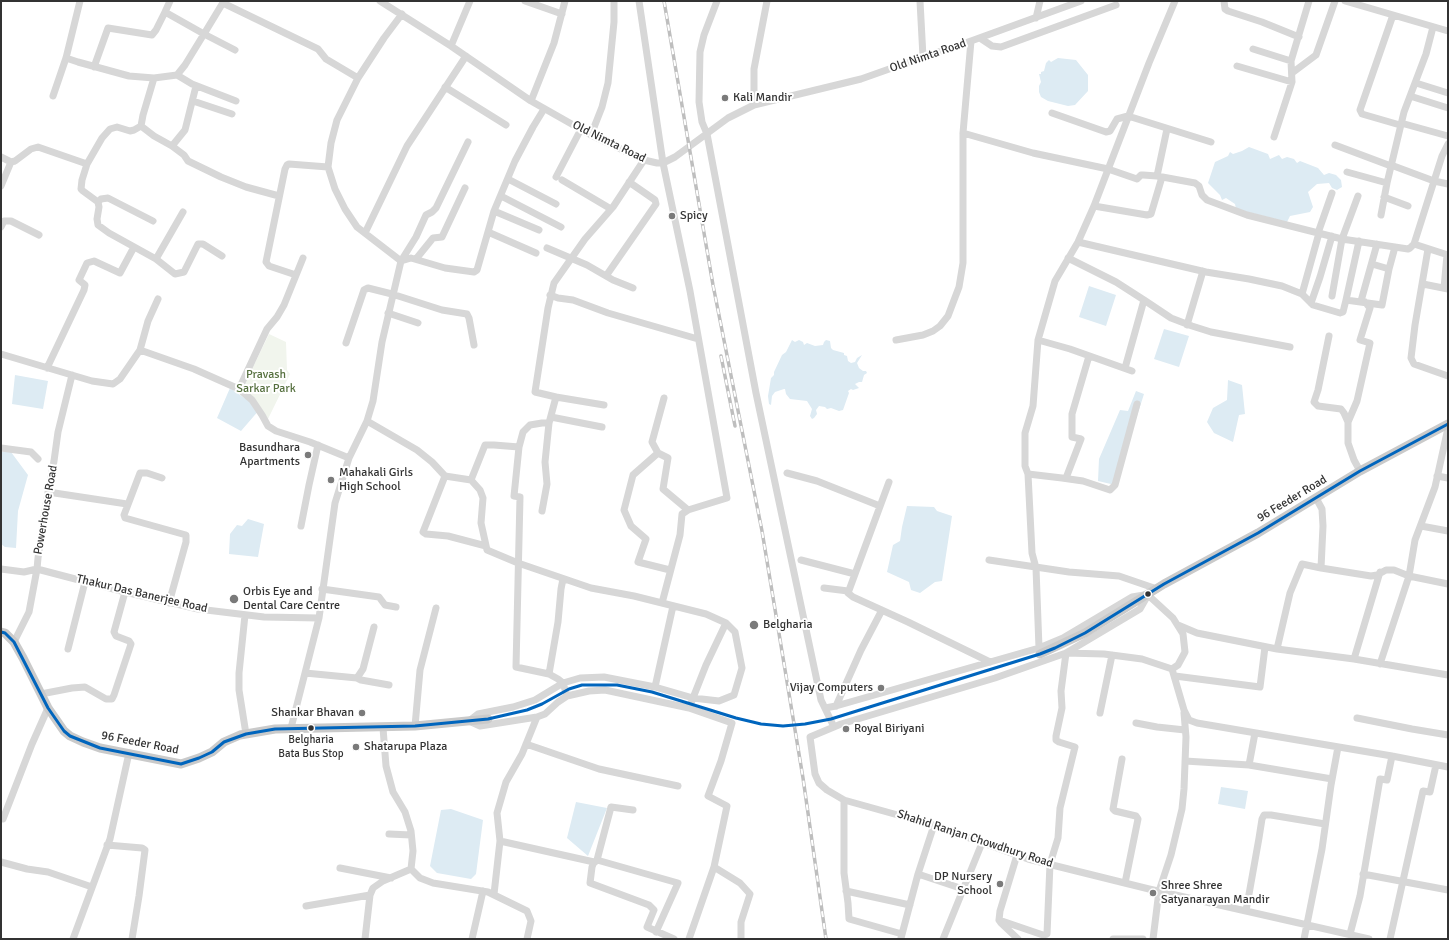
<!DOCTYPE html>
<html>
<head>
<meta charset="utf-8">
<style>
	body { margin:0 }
	#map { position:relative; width:1449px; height:940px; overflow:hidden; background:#fff; font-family:Signika,sans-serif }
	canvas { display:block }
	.frame { position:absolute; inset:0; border:2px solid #333; pointer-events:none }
</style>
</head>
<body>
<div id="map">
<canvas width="1449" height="940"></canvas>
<div class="frame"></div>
</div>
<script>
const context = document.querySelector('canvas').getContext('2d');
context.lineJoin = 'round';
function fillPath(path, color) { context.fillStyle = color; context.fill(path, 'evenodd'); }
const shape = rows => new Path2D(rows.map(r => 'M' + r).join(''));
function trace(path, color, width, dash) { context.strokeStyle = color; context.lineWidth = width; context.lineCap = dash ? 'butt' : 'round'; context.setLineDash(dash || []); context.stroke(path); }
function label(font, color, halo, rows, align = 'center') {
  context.font = font + ' Signika,sans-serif'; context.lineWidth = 4; context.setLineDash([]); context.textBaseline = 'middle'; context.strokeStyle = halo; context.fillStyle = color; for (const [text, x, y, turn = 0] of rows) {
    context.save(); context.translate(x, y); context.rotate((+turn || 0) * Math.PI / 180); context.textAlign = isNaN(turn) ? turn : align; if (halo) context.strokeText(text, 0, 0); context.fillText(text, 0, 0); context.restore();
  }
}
const green = shape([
	[269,334,286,342,287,370,290,374,268,419,254,399,242,390]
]);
const water = shape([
	[1058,58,1076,60,1088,75,1088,91,1075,105,1068,106,1048,101,1041,97,1039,92,1039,86,1041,82,1039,74,1041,74,1041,72,1044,71,1046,63,1049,60,1051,62],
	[1249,147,1268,154,1270,159,1279,155,1282,159,1287,157,1294,159,1297,163,1300,161,1318,168,1324,175,1329,173,1336,175,1341,180,1342,187,1337,190,1332,188,1329,183,1317,184,1308,192,1313,207,1310,212,1290,216,1287,222,1236,209,1235,204,1226,198,1222,200,1220,195,1208,183,1215,162,1228,156,1230,152,1233,154,1242,151],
	[1089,286,1116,295,1106,326,1079,317],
	[1164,329,1189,336,1179,367,1154,359],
	[792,340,795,342,799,340,803,342,804,345,807,343,815,346,823,345,824,342,826,340,830,341,831,348,833,350,844,353,844,355,847,356,848,361,851,363,855,362,857,358,862,355,857,363,859,368,863,371,866,371,867,373,864,375,862,382,859,382,855,384,859,388,853,390,851,389,848,391,849,393,843,410,839,411,831,408,827,409,825,407,819,406,816,410,817,414,814,418,812,419,810,416,812,409,807,401,790,399,786,394,785,389,784,389,775,392,772,396,771,405,769,404,768,396,771,378,774,375,774,372,782,355,786,352],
	[15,375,48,381,43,409,12,404],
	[1228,380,1242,385,1245,414,1239,415,1233,442,1214,433,1207,422,1213,408,1227,400],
	[230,388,260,409,241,431,217,418],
	[1136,391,1144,394,1115,485,1098,481,1099,459,1120,410,1128,411],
	[1,452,11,452,28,475,18,511,16,548,5,547,1,544],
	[907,506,934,507,937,511,952,516,942,581,935,582,920,593,911,590,909,582,887,572,893,545,900,541,902,527],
	[248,519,264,524,258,557,229,554,230,534,237,525,242,526],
	[1221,787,1248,791,1245,809,1218,804],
	[576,802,607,808,588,856,567,838],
	[451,809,483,820,476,874,471,879,437,873,430,866,441,810]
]);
const minor = shape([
	[224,1,204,34,235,50],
	[380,1,451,46,531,101,591,135,644,160,657,163,663,163,675,157,728,118,754,105,861,79,923,57,971,41,1081,1],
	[525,1,562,14],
	[639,1,663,163,690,291,727,498,688,510],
	[717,1,704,35,700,52,699,102,702,122,707,134,756,393,821,700,834,727],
	[920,1,923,57],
	[1224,1,1225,9,1228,11,1262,22,1299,37],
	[1345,1,1448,31],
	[223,3,318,49,326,59,358,78],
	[1393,15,1360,110,1362,114,1400,125],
	[1036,18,1040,1],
	[980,38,992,46,1001,47,1116,5],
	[451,46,470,1],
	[1253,49,1291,61,1309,1],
	[66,58,78,62,129,76,154,78],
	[1237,66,1292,82],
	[94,67,108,28,152,35,156,30,165,12],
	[1292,73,1316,55,1335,1],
	[177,75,192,84,236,101],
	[1416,83,1448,93],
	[196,86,185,130,172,146,184,155,188,161,221,177,246,187,279,196],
	[445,87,506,125],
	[53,96,66,58,80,1],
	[1410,96,1448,108],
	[193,101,232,114],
	[531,101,554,43,565,1],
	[754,105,754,69,767,1],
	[1052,113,1106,132,1110,131,1117,119,1128,116,1211,142],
	[1401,123,1448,136],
	[141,126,154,136,172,146],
	[963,133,1033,153,1108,169,1137,179,1141,175,1143,175,1157,176,1195,183,1199,186,1202,195,1207,200,1247,215,1342,239,1408,249,1410,248,1414,244,1442,156,1448,144],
	[591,135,602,107,608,83,614,22,614,1],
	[1274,137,1292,82,1291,61],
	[1335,145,1391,166],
	[1,157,11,162,15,161,31,149,38,147,87,164,82,180,81,189,83,191,98,202,99,207,97,219,98,225,109,233,156,259,175,274,184,272,198,244,203,244,222,256],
	[644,160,613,207,585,239,554,283,548,308,535,392,556,397,549,423,542,423,530,425,523,432,519,447,514,496,520,497,516,667,549,674,558,679,563,683,535,700,513,707,478,714,469,721,480,726,537,717,545,714,558,702,567,696,589,691,605,690,689,708,732,723,721,761,708,796,727,806,714,867,740,883,750,894,741,922,741,939],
	[87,164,102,138,110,129,117,127,130,131,134,130,141,126,143,115,154,78,177,75,185,65,204,34,165,12,170,1],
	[1391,165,1434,181,1448,184],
	[1347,172,1387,183],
	[1157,176,1167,129],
	[556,177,581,129],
	[508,179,556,204],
	[562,180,611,209],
	[1,186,11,162],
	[501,196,561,227],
	[1384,197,1408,206],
	[98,202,101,199,108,198,153,221],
	[1094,206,1147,215,1151,214,1162,177],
	[494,211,539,230],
	[1381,215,1387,183,1404,112,1426,54,1433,27],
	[1,227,4,221,11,221,39,235],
	[488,232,536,253],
	[365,233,407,146,466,56],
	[1318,233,1332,193],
	[1078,242,1206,272,1249,279,1282,286,1302,294,1313,305,1340,313,1343,312,1346,300,1382,305,1389,269,1395,247],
	[1414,244,1448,255],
	[547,248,587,265,613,280,633,288],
	[1428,249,1415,325,1411,358,1414,364,1448,376],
	[1068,258,1116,282,1144,300,1125,368],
	[156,259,183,212],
	[416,259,433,238,442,237,465,188],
	[401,261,411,258,445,268,474,272,477,270,494,211,515,161,533,127,544,109],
	[401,261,416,237,426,215,432,212,436,208,468,142],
	[1372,264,1389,269],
	[296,275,269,266,266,262,285,169,287,165,289,164,328,167],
	[606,276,656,204,655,200,629,182],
	[1423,284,1448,289],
	[1444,288,1447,255],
	[1302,294,1319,233],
	[550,295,558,298,573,300,608,313,698,339],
	[1332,296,1342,239,1358,196],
	[1144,300,1171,318,1192,326,1211,332,1290,347],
	[1346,300,1359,241],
	[1361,301,1377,244],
	[1311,303,1320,277,1332,236],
	[388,313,418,323],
	[1187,325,1203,271],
	[1329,336,1318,390,1314,402,1318,406,1341,409,1344,413,1348,422],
	[896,340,923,335,933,331,940,326,948,316,959,287,963,263,963,133,971,41],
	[1038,340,1070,349,1132,371],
	[346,343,364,290,368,288,392,294,442,310,467,314,469,318,474,345],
	[140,350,194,369,239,389,252,400,262,415,268,426,276,431,310,442,349,458],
	[1,354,92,381,113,384,120,379,140,350,148,321,158,299],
	[47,368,84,290,85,285,79,280,87,263,94,261,120,273,134,247],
	[239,389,267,329,277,317,284,305,303,258],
	[556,397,604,405],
	[664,398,652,442,658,453,633,475,624,510,631,526,646,539,638,562,670,570],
	[551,417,602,427],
	[367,421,417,450,432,462,445,476,471,480,480,490,483,498,481,523,487,550,518,563,591,588,634,596,706,614,726,623,735,632,742,668,734,695,719,701,693,698,655,687,604,677,580,678,563,683,567,696],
	[1,448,31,452,38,459],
	[658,453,668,458,663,489,688,510,682,514,680,535,662,603],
	[1360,471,1354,460,1348,443,1348,422,1357,401,1370,343,1360,340,1370,308,1365,302],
	[787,473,817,481,880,506],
	[1028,474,1062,478,1083,481,1110,490,1115,485,1137,404],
	[445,476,423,532,426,534,448,536,486,546],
	[1437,476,1448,478],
	[162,478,147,473,140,473,124,515,125,518,186,535,186,542,169,603],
	[1066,478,1081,439,1072,437,1072,414,1089,356],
	[471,480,485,445,494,445,519,447],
	[889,482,848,593,853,597,908,622,990,662],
	[48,492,127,504],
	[542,511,547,484,545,462,549,423],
	[301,526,309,485,318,445],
	[1421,526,1448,531],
	[801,560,855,574],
	[989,560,1069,572,1119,576,1157,589],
	[1321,568,1371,576,1377,575,1386,570,1394,570,1409,576,1415,540,1435,487,1448,428],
	[1,569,24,572,37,569,125,592,198,609,264,617,319,618],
	[824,588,848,591],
	[322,589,379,597,385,605,396,607],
	[1148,595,1140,609,1066,653,995,678,841,724,810,737,815,774,819,783,827,790,844,800,930,824,1028,859,1149,889,1369,939],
	[1148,595,1173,618,1183,634,1185,652,1178,665,1172,669,1184,710,1189,720,1197,723,1392,756,1448,767],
	[245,615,239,673,239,690,246,734],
	[1178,625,1197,633,1277,649,1290,593,1302,564,1321,568,1323,526,1322,509,1316,498],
	[14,642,29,612,37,569,38,558,45,510,54,461,58,432,72,375],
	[1039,648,1036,568,1032,553,1028,474,1025,466,1025,433,1033,406,1038,340,1055,281,1078,242,1094,206,1149,63,1175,1],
	[68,649,85,582],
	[1277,649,1354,659,1448,675],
	[1066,653,1104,654,1142,659,1172,669],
	[1354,659,1380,572],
	[1380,664,1409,576,1448,584],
	[305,673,357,678,361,680,389,685],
	[549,674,558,622,561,589,563,579],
	[1175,676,1260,687,1265,647],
	[357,678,363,669,374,627],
	[655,687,673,606],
	[41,694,72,688,85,687,106,699,112,699,114,695,131,644,129,641,116,636,114,632,125,592],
	[836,706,861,650,882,610],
	[689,708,706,665,726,623],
	[825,708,836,706,1039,648,1063,638,1132,597,1144,595],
	[1100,713,1112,655],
	[1357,718,1412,729,1448,735],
	[1136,723,1157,727,1185,730],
	[415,726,420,670,436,608],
	[291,728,319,618,335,503,349,458,367,421,373,401,382,342,401,261,357,227,345,209,335,189,328,167,331,143,337,120,358,78,384,38,402,14],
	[383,728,386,766,393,792,405,812,411,831,413,851,411,869],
	[526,744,599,769,678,786],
	[1122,759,1113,809,1115,811,1136,816,1138,819,1125,883],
	[1185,761,1249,765,1332,779],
	[1249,765,1255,733],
	[844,800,844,873,848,903,849,919,902,934],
	[3,819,32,744,48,708],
	[389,834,411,835],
	[500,841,594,862,592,867,590,883,649,905,654,910,647,927,674,939],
	[107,845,142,848,145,850,139,896,132,939],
	[1017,855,1000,911,999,920,1001,923,1018,939],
	[597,860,678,883,656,932],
	[1,862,27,869,48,872,92,887],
	[595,862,597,860,611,807,633,810],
	[340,868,391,878],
	[411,869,420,878,433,883,488,892,527,911,531,921,527,939],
	[918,874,963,889],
	[1363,874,1448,890],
	[846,891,910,905],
	[494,894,500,841,497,813,506,782,522,754,537,717],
	[306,906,370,895],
	[1246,911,1259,838,1262,819,1264,815,1271,815,1325,824],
	[999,920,1043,935,1047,934,1050,864,1058,838,1060,808,1075,747,1059,742,1056,740,1056,736,1062,708,1061,691,1066,653],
	[1350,934,1360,896,1380,779,1387,780,1392,756],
	[901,938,918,874,934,825],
	[73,939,110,839,129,753],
	[365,939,370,895,373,888,383,881,411,869],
	[472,939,483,891],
	[689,939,714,867],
	[943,939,982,843],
	[1113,939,1143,939],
	[1153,939,1159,891,1171,855,1182,809,1184,789,1186,737,1184,713],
	[1304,939,1322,849,1331,785,1338,747],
	[1390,939,1423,791,1430,792,1436,765]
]);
const major = shape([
	[1,632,5,633,14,642,23,658,48,708,64,731,70,736,83,742,100,748,181,764,199,758,212,752,224,742,240,735,275,729,415,726,488,719],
	[1040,654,1085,633,1164,584,1258,533,1360,471,1448,424]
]);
const rail = shape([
	[664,1,713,285,762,531,803,778,826,939],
	[721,356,735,426]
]);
const bus1 = shape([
	[1,632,5,633,14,642,48,708,64,731,70,736,100,748,181,764,199,758,212,752,224,742,246,734,275,729,415,726,488,719,527,710,542,704,569,689,582,685,617,685,652,692,736,718,761,724,783,726,805,724,831,719,1040,654,1055,648,1085,633,1164,584,1258,533,1360,471,1448,424]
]);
const markers = [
	[725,98,4,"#7a7a7a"],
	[672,216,4,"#7a7a7a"],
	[308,455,4,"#7a7a7a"],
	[331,480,4,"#7a7a7a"],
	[1148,594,3.5,"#333"],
	[234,599,5,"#7a7a7a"],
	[754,625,5,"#7a7a7a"],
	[881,688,4,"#7a7a7a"],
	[362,713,4,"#7a7a7a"],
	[311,728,3.5,"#333"],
	[846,729,4,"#7a7a7a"],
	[356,747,4,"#7a7a7a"],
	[1000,884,4,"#7a7a7a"],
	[1153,893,4,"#7a7a7a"]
];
const busNames = [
	["Belgharia",311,740],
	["Bata Bus Stop",311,754]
];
const streetNames = [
	["Old Nimta Road",928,56,-19],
	["Old Nimta Road",609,142,26],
	["96 Feeder Road",1292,499,-31],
	["Powerhouse Road",46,510,-80],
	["Thakur Das Banerjee Road",142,594,13],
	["96 Feeder Road",140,743,11],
	["Shahid Ranjan Chowdhury Road",975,839,18]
];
const poiNames = [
	["Kali Mandir",733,98],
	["Spicy",680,216],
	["Basundhara",300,448,"right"],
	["Apartments",300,462,"right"],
	["Mahakali Girls",339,473],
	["High School",339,487],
	["Orbis Eye and",243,592],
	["Dental Care Centre",243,606],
	["Belgharia",763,625],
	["Vijay Computers",873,688,"right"],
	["Shankar Bhavan",354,713,"right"],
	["Royal Biriyani",854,729],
	["Shatarupa Plaza",364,747],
	["DP Nursery",992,877,"right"],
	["School",992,891,"right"],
	["Shree Shree",1161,886],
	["Satyanarayan Mandir",1161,900]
];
const parkNames = [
	["Pravash",266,375],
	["Sarkar Park",266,389]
];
fillPath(green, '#f1f5ed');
fillPath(water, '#ddebf3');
trace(minor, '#d7d7d7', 7);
trace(major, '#cacaca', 9);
trace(rail, '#bebebe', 3.5);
trace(rail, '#fff', 2, [6]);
trace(bus1, '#0065bd', 3);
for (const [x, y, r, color] of markers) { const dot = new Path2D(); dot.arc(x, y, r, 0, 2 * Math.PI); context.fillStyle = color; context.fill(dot); trace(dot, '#fff', 1.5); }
label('11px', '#333', '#fff', busNames);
label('12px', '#333', '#fff', streetNames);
label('12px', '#333', '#fff', poiNames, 'left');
label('12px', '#56703f', '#fff', parkNames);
</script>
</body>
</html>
